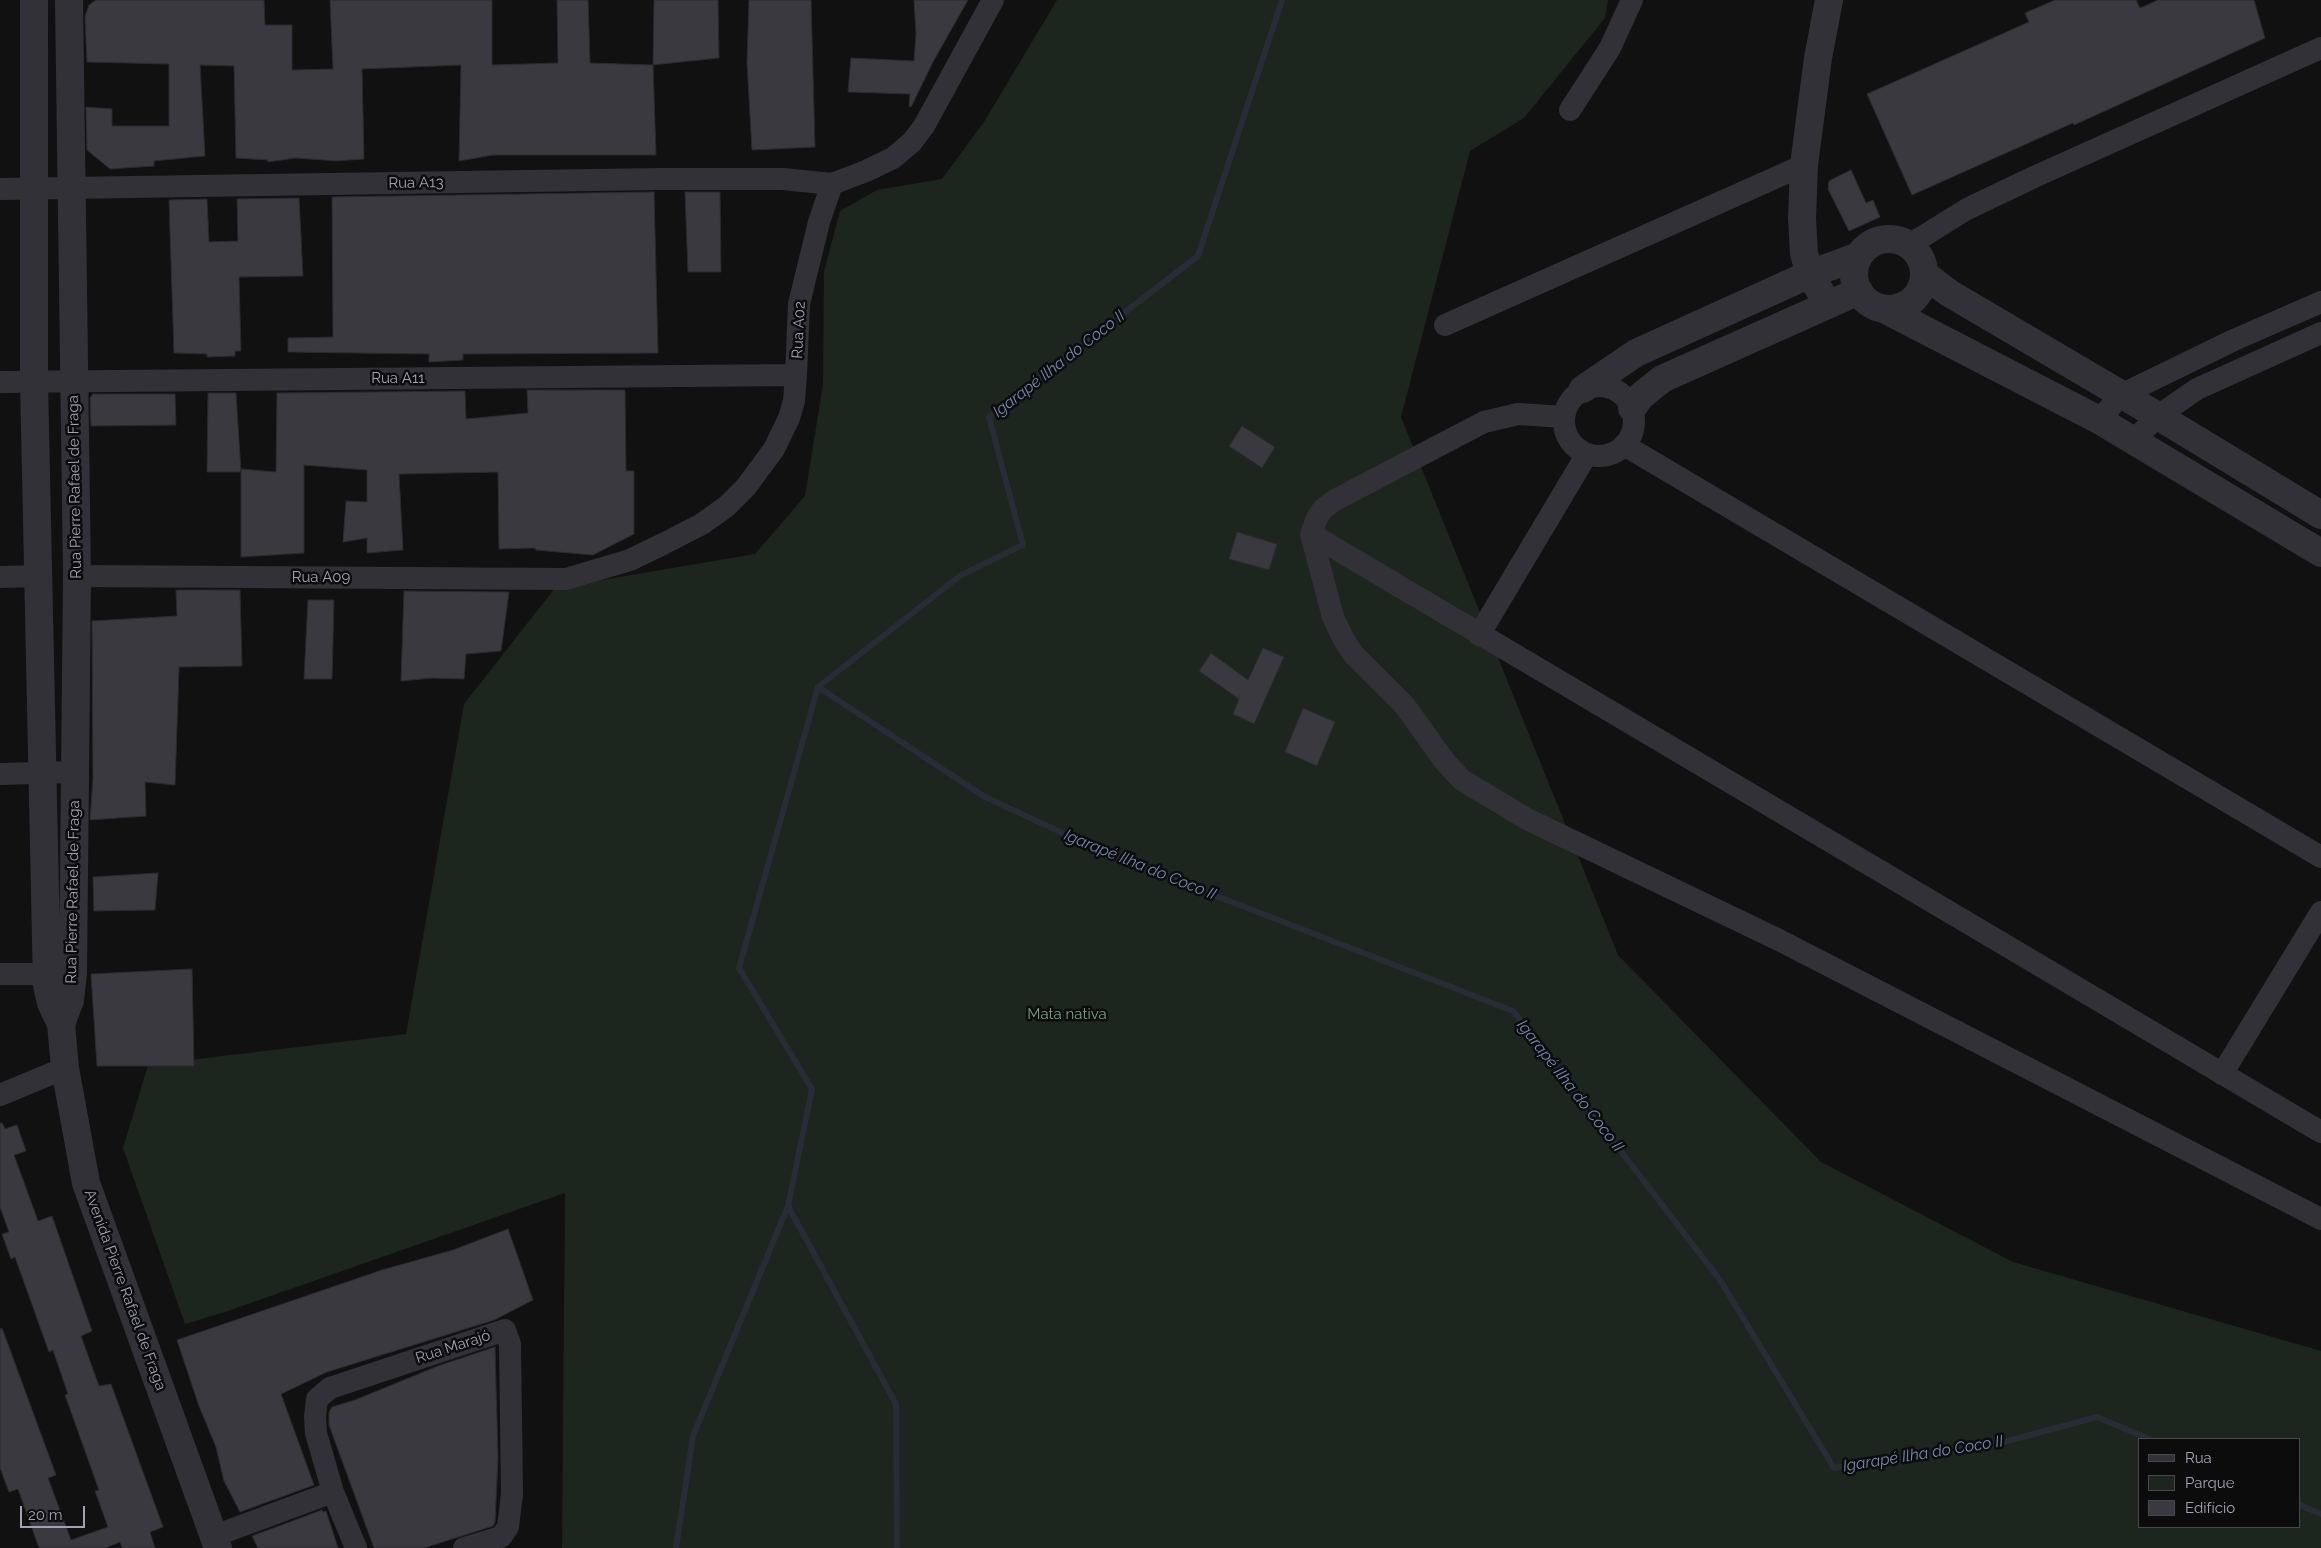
<!DOCTYPE html>
<html>
<head>
<meta charset="utf-8">
<style>
	body { margin:0 }
	#map { position:relative; width:2321px; height:1548px; overflow:hidden; background:#111112; font-family:Raleway,sans-serif }
	canvas { display:block }
	.legend { position:absolute; left:2138px; top:1438px; width:162px; height:90px; box-sizing:border-box; background:#0c0c0d; border:1px solid #484850; margin:0; padding:6px 9px; list-style:none; font-size:15px; color:#a1a3b4 }
	.legend li { display:flex; align-items:center; gap:10px; height:25px }
	.legend b { width:25px; border:1px solid #484850 }
	.scale { position:absolute; left:20px; top:1506px; width:65px; height:22px; box-sizing:border-box; border:2px solid #a1a3b4; border-top:0; padding-left:6px; font-size:15px; line-height:18px; white-space:nowrap; color:#a1a3b4; -webkit-text-stroke:4px #0c0c0d; paint-order:stroke }
</style>
</head>
<body>
<div id="map">
<canvas width="2321" height="1548"></canvas>
<ul class="legend">
<li><b style="height:6px;background:#323137"></b>Rua</li>
<li><b style="height:14px;background:#1d251f"></b>Parque</li>
<li><b style="height:14px;background:#3a393f"></b>Edifício</li>
</ul>
<div class="scale">20 m</div>
</div>
<script>
const context = document.querySelector('canvas').getContext('2d');
context.lineJoin = 'round';
function fillPath(path, color) { context.fillStyle = color; context.fill(path, 'evenodd'); }
const shape = rows => new Path2D(rows.map(r => 'M' + r).join(''));
function trace(path, color, width, dash) { context.strokeStyle = color; context.lineWidth = width; context.lineCap = dash ? 'butt' : 'round'; context.setLineDash(dash || []); context.stroke(path); }
function label(font, color, halo, rows, align = 'center') {
  context.font = font + ' Raleway,sans-serif'; context.lineWidth = 5; context.setLineDash([]); context.textBaseline = 'middle'; context.strokeStyle = halo; context.fillStyle = color; for (const [text, x, y, turn = 0] of rows) {
    context.save(); context.translate(x, y); context.rotate((+turn || 0) * Math.PI / 180); context.textAlign = isNaN(turn) ? turn : align; if (halo) context.strokeText(text, 0, 0); context.fillText(text, 0, 0); context.restore();
  }
}
const green = shape([
	[1057,0,1608,0,1605,18,1524,118,1470,151,1401,417,1618,955,1821,1162,2013,1262,2321,1351,2321,1548,562,1548,565,1193,225,1312,185,1324,123,1148,148,1065,406,1034,464,704,555,588,755,554,805,496,823,384,824,272,840,211,877,190,942,179,984,122],
	[2140,1439,2300,1439,2300,1527,2140,1527]
]);
const stream = shape([
	[1282,0,1198,256,989,417,1023,545,961,575,818,687,985,797,1108,854,1513,1011,1720,1280,1834,1468,1989,1446,2097,1417,2149,1439],
	[788,1206,896,1404,897,1548],
	[2300,1505,2321,1514],
	[676,1548,693,1436,788,1206,812,1089,739,968,818,687]
]);
const building = shape([
	[96,0,264,0,265,25,292,25,292,70,333,69,330,0,492,0,492,65,558,63,557,0,588,0,590,63,653,65,656,155,493,155,459,161,461,65,362,69,364,159,336,161,296,158,267,162,268,160,236,158,234,66,200,65,205,156,154,161,154,166,110,169,87,150,86,107,112,109,112,126,169,126,169,64,87,62,85,17,89,5,96,0],
	[654,0,718,0,719,58,653,65,654,0],
	[749,0,811,0,815,147,752,150,747,63,749,0],
	[914,0,968,0,933,62,911,107,909,106,910,94,848,92,851,58,914,61,916,34,914,0],
	[2055,0,2136,0,2140,8,2158,0,2254,0,2265,38,2074,125,2073,123,1912,195,1867,94,2029,22,2025,13,2055,0],
	[1851,170,1866,203,1873,200,1880,217,1849,231,1828,189,1829,181,1851,170],
	[654,192,658,353,463,354,463,360,429,362,429,354,288,352,288,338,333,337,332,197,654,192],
	[685,192,720,192,721,272,688,272,685,192],
	[299,198,303,276,239,277,241,351,235,351,235,356,207,357,207,354,174,353,169,200,207,199,209,242,238,241,237,199,299,198],
	[527,390,625,390,626,471,634,471,634,534,593,555,536,550,535,548,499,549,498,472,399,474,403,550,367,553,367,538,343,542,346,501,367,502,367,470,304,465,304,553,241,557,241,469,276,472,277,393,465,391,466,419,528,413,527,390],
	[208,393,236,393,241,472,207,472,208,393],
	[93,394,175,394,176,425,91,426,90,398,93,394],
	[1242,426,1275,447,1262,468,1229,446,1242,426],
	[1237,532,1277,544,1269,570,1229,559,1237,532],
	[176,590,240,590,242,666,179,667,175,785,145,782,146,816,90,820,93,779,92,621,177,616,176,590],
	[404,591,509,592,501,651,466,654,464,679,432,678,401,681,404,591],
	[308,600,334,600,332,679,304,679,308,600],
	[1263,648,1284,657,1254,724,1233,714,1239,699,1199,671,1211,653,1248,680,1263,648],
	[1303,708,1335,722,1317,766,1285,752,1303,708],
	[158,873,155,910,94,911,93,877,158,873],
	[192,969,194,1066,97,1066,91,974,192,969],
	[0,1123,2,1123,5,1129,17,1125,26,1151,14,1155,38,1221,52,1216,92,1331,81,1336,99,1386,111,1384,163,1527,150,1532,155,1548,122,1548,120,1542,105,1548,39,1548,18,1489,9,1492,0,1468,0,1329,2,1328,56,1475,48,1478,71,1540,108,1527,95,1491,99,1490,65,1395,68,1394,53,1350,49,1352,15,1257,11,1259,2,1234,9,1232,0,1207,0,1123],
	[508,1229,533,1300,494,1320,327,1372,281,1394,314,1485,240,1512,224,1481,216,1447,199,1406,177,1340,382,1270,453,1250,508,1229],
	[495,1347,498,1458,495,1522,493,1526,424,1548,374,1548,329,1425,329,1412,332,1407,355,1400,438,1366,495,1347],
	[322,1510,323,1512,326,1511,338,1548,258,1548,252,1536,322,1510]
]);
const minor = shape([
	[1570,110,1610,48,1632,0],
	[0,189,659,179,783,179,832,184,866,171,893,158,912,142,924,126,993,0],
	[1909,245,1967,209,2034,177,2321,48],
	[1445,325,1804,165],
	[0,382,796,375],
	'1564 421a35 35 0 1 1 70 0a35 35 0 1 1-70 0Z',
	[1564,417,1518,414,1484,422,1335,500,1323,509,1317,518,1311,534,2321,1132],
	[2099,420,2121,395,2234,340,2321,302],
	[2133,441,2158,416,2197,389,2321,333],
	[1624,445,2321,857],
	[1311,534,1333,617,1344,640,1354,655,1405,706,1446,763,1462,780,1527,819,1779,940,2321,1219],
	[77,576,566,579,630,560,663,544,702,524,727,506,746,487,774,449,789,418,794,401,796,375,799,304,819,222,832,184],
	[0,577,37,576],
	[1479,635,1587,454],
	[0,774,75,772],
	[0,974,64,974],
	[2222,1074,2321,912],
	[0,1095,65,1068],
	[214,1536,333,1492],
	[356,1548,333,1492,316,1433,315,1417,317,1399,330,1388,505,1330,510,1344,512,1494,508,1527,501,1537,464,1548]
]);
const tertiary = shape([
	[34,0,34,381,47,985,51,1003,61,1024,65,1068,86,1183,218,1548],
	'1854 274a35 35 0 1 1 70 0a35 35 0 1 1-70 0Z',
	[1924,274,1949,293,2158,416,2321,515],
	[1827,303,1810,274,1804,254,1802,218,1804,165,1818,58,1829,0],
	[1886,310,2099,420,2321,553],
	[1583,389,1636,353,1810,274,1859,256],
	[1632,408,1641,396,1662,379,1859,291],
	[61,1024,70,1000,73,973,77,576,69,0]
]);
const streetNames = [
	["Rua A13",416,183,-1],
	["Rua A02",799,330,-87],
	["Rua A11",398,378],
	["Rua Pierre Rafael de Fraga",75,487,-91],
	["Rua A09",321,577],
	["Rua Pierre Rafael de Fraga",73,892,-89],
	["Avenida Pierre Rafael de Fraga",125,1290,70],
	["Rua Marajó",453,1347,-18]
];
const parkNames = [
	["Mata nativa",1067,1014]
];
const waterNames = [
	["Igarapé Ilha do Coco II",1059,364,-38],
	["Igarapé Ilha do Coco II",1140,865,22],
	["Igarapé Ilha do Coco II",1570,1086,52],
	["Igarapé Ilha do Coco II",1923,1454,-9]
];
fillPath(green, '#1d251f');
trace(stream, '#272c36', 6);
fillPath(building, '#3a393f');
trace(building, '#2b2a2e', 1);
trace(minor, '#323137', 22);
trace(tertiary, '#323137', 28);
label('15px', '#a1a3b4', '#0c0c0d', streetNames);
label('15px', '#77a082', '#0c0c0d', parkNames);
label('italic 16px', '#7689b1', '#0c0c0d', waterNames);
</script>
</body>
</html>
